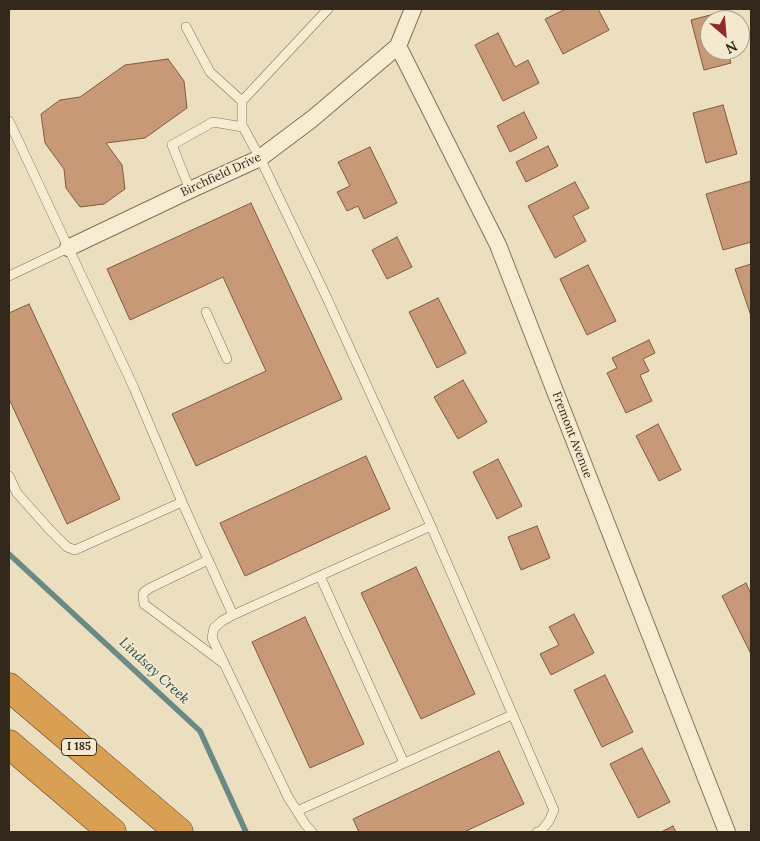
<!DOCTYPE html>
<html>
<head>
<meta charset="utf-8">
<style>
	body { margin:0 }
	#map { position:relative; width:760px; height:841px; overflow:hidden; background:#ebdfbf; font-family:Lora,serif }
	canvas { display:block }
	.frame { position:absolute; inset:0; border:10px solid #33281c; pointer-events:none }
	.north { position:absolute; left:700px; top:10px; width:50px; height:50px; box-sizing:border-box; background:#f3e9ce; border:1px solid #a69c87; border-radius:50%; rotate:153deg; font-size:14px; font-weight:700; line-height:20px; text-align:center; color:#33281c }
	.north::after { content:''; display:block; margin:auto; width:18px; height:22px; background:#8f2b2b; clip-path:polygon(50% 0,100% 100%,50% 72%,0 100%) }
</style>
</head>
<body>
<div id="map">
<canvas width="760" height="841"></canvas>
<div class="frame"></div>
<div class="north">N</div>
</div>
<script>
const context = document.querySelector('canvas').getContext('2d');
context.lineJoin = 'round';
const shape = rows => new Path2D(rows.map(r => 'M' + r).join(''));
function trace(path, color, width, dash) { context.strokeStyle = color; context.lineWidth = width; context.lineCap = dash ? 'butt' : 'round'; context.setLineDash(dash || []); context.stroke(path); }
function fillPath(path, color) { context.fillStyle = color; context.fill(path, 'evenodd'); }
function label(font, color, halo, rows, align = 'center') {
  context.font = font + ' Lora,serif'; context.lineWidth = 4; context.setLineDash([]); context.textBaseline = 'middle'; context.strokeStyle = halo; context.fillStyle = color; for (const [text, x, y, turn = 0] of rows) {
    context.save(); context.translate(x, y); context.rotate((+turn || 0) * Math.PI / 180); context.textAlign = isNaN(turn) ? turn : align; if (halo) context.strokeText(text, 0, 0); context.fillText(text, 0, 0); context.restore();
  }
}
const stream = shape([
	[9,554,200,731,246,832]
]);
const building = shape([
	[566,9,598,9,609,30,563,54,545,19,566,9],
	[718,13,720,20,710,20,710,50,727,50,731,63,704,70,691,20,718,13],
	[498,33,515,67,528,60,539,83,503,101,475,45,498,33],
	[168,59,184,81,187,108,145,138,106,143,122,165,125,189,104,204,80,207,66,188,64,169,45,143,41,114,60,100,80,97,125,65,168,59],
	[723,105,737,154,706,163,693,113,723,105],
	[524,112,537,138,510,152,497,126,524,112],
	[548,146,558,166,526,182,516,162,548,146],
	[370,147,397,203,364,219,358,206,347,211,337,192,350,186,338,162,370,147],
	[751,181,751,242,723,250,706,194,751,181],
	[575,182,589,208,573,216,586,241,555,258,528,206,575,182],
	[251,203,342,399,196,466,172,414,266,371,223,277,130,320,107,269,251,203],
	[397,237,412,267,387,279,372,250,397,237],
	[751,264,751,316,735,269,751,264],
	[588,265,616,321,587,335,560,279,588,265],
	[438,298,466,353,437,368,409,312,438,298],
	[29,304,120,499,67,524,9,399,9,313,29,304],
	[649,340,655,353,643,359,649,371,640,375,652,401,626,413,607,373,617,368,612,358,649,340],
	[463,380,487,422,458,439,434,397,463,380],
	[658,424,681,470,659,481,636,436,658,424],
	[366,456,390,509,245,576,220,523,366,456],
	[498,459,522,506,497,519,473,472,498,459],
	[537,526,550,558,521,570,508,537,537,526],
	[416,567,475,694,421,719,361,593,416,567],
	[746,583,751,594,751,654,722,596,746,583],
	[574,614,594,653,551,675,540,654,559,645,549,627,574,614],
	[305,617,364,744,310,768,252,642,305,617],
	[605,675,633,732,602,747,574,690,605,675],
	[642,748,670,802,638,818,610,764,642,748],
	[499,751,524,804,464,832,359,832,353,819,499,751],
	[673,826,676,832,661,832,673,826]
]);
const service = shape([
	[186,27,210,72,242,101],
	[9,121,134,388,182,502,233,615,431,526,326,296,260,158,242,125,242,101,328,9],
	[190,190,172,145,213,122,243,127],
	[9,276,68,248],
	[206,312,227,359],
	[9,476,17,493,49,529,67,547,75,550,182,502],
	[431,526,554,810,549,821,541,831,537,832],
	[208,560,150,588,144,592,143,596,144,604,223,663],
	[320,576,404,763],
	[233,615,222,621,214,628,212,638,288,797,305,824,312,832],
	[297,811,512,715]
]);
const minor = shape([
	[398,46,498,245,727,832],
	[68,248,190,190,260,158,312,119,398,46,413,9]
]);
const motorway = shape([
	[9,687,179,832],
	[9,744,112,832]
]);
const shields = [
	[79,747,35]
];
const shieldNames = [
	["I 185",79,747]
];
const streetNames = [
	["Birchfield Drive",221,175,-25],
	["Fremont Avenue",572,435,69]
];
const waterNames = [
	["Lindsay Creek",154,671,43]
];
trace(stream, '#6a8a83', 5.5);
fillPath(building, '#c89976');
trace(building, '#815a3f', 1);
trace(service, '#837058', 10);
trace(minor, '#837058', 18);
trace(motorway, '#513e2d', 29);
trace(service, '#f7ecd2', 9);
trace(minor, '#f7ecd2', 16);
trace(motorway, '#d99f52', 28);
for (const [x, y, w] of shields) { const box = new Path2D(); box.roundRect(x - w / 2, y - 8.5, w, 17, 4); context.fillStyle = '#f3e9ce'; context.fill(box); trace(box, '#33281c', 1); }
label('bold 11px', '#33281c', null, shieldNames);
label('12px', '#33281c', '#f3e9ce', streetNames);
label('italic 14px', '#2c5250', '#f3e9ce', waterNames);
</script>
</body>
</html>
